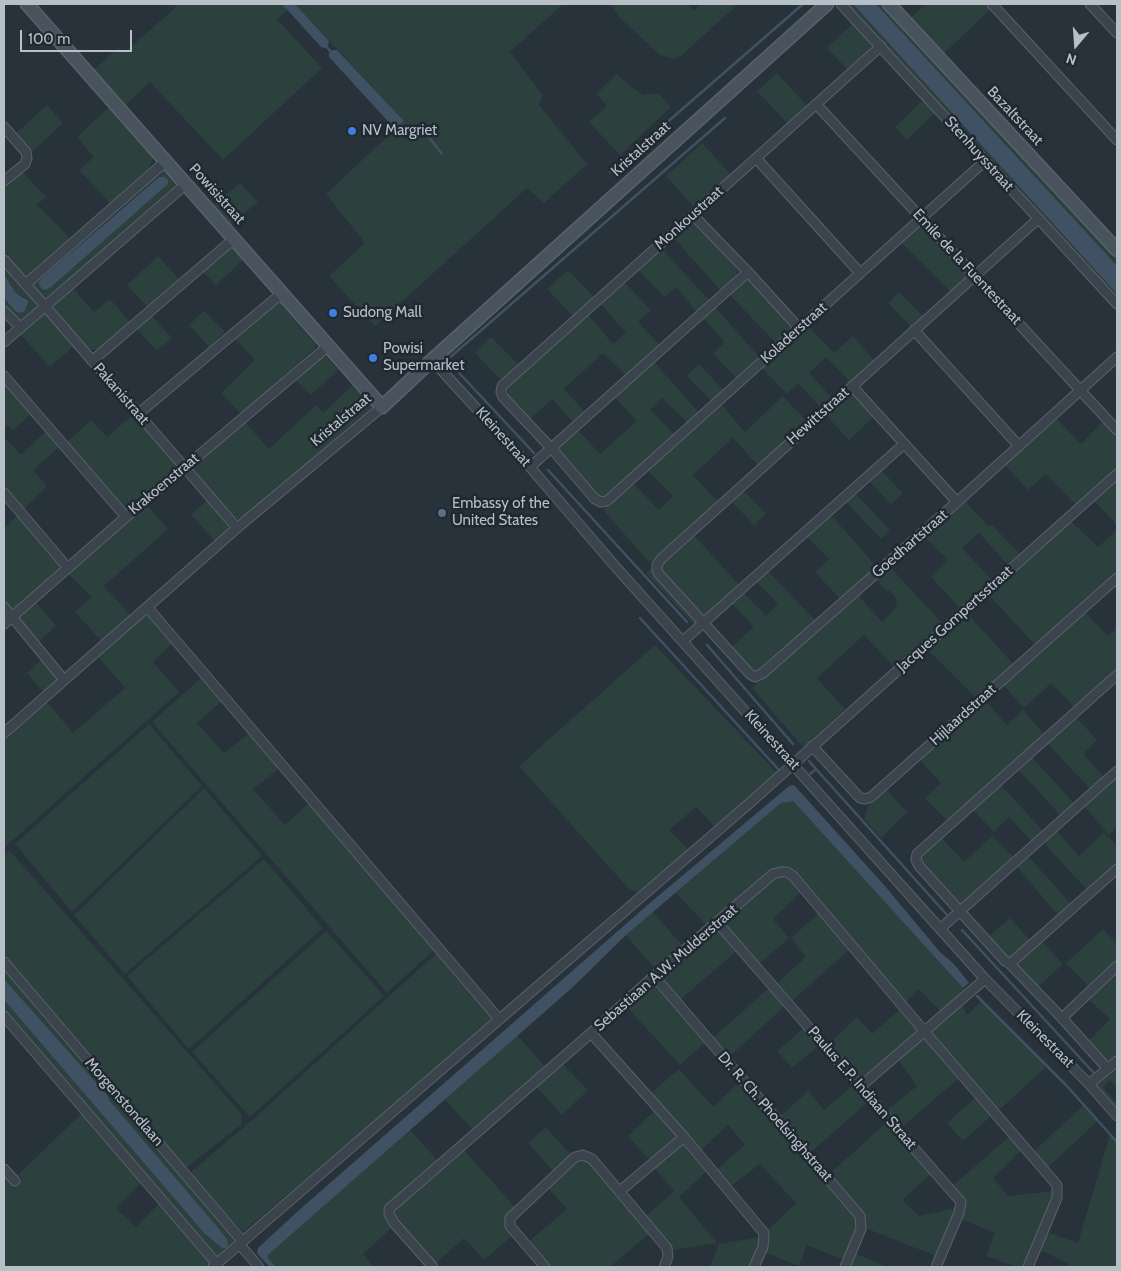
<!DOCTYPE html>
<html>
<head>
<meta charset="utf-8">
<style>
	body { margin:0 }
	#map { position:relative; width:1121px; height:1271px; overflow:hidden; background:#27323b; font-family:Cabin,sans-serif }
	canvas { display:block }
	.frame { position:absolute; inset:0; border:5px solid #b7bfc7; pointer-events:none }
	.north { position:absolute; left:1051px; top:20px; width:50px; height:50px; -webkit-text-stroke:4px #202931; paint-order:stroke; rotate:198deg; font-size:14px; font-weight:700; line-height:20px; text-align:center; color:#b7bfc7 }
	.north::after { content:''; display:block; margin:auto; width:18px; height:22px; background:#b7bfc7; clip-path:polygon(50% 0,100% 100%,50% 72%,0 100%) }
	.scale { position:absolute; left:20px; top:30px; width:112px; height:22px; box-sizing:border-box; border:2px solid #b7bfc7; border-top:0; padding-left:6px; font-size:15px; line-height:18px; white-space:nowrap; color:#b7bfc7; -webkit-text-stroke:4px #202931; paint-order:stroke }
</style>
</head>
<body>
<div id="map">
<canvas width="1121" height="1271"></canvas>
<div class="frame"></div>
<div class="north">N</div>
<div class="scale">100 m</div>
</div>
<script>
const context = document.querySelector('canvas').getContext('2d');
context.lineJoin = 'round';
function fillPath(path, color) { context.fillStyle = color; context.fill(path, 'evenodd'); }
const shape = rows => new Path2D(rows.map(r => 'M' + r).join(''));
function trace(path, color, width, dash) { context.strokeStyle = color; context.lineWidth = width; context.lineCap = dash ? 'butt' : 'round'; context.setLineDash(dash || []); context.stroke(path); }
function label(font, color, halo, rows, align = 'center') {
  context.font = font + ' Cabin,sans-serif'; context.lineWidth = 5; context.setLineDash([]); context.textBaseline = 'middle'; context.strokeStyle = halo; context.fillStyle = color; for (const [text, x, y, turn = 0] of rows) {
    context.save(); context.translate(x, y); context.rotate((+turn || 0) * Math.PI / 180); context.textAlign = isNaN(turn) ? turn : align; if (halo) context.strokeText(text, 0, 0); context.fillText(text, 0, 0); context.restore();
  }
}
const green = shape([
	[174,4,282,4,288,10,277,19,322,68,223,160,150,82,123,108,90,73,118,48,124,53,176,7],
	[295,4,563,4,510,52,543,95,539,105,587,164,544,203,527,188,375,326,329,276,365,243,326,194,404,121],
	[611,4,688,4,694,10,701,4,738,4,681,56,675,59,660,55,619,17],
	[846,4,853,4,1117,294,1117,300],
	[876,4,885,4,1117,256,1117,266],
	[926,4,989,4,992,8,942,55,909,19],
	[853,23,872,43,872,47,871,50,848,70,827,48],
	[777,73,807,106,788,124,757,91],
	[617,74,631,87,643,95,658,93,671,107,620,155,589,122,607,106,596,94],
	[924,99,936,112,907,140,895,127],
	[47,105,63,123,31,153,14,135],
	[109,107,153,158,150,167,110,203,79,170,94,157,77,137],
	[702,143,731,175,695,208,666,176],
	[164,169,175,181,176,184,174,188,51,296,42,298,33,287,34,281],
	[159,177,164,177,38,283,102,225],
	[21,170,46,197,37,205,70,238,29,275,25,276,4,256,4,185],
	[240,183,258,202,227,228,211,207],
	[693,222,699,225,736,267,737,272,734,279,720,290,673,237,689,223],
	[917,226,927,229,967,274,967,278,951,292,901,242],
	[230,247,234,248,244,259,216,285,200,269],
	[662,249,711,302,698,313,676,287,665,297,638,270],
	[158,256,179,279,148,308,127,285],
	[4,264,36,302,35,310,22,319,14,316,4,305,4,298,15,311,24,297,16,293,4,275],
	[568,270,594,297,573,316,547,289],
	[750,278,794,328,777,344,729,294,745,280],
	[624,282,651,310,638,322,661,346,627,376,603,353,564,389,585,412,574,423,552,399,529,420,508,397,508,387,510,383,588,315,613,344,626,333,601,304],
	[71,286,94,312,110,299,130,322,99,349,92,350,88,349,53,306,53,303],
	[899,292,924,317,912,328,888,303],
	[276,300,279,302,315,344,315,348,242,415,221,393,255,360,232,336],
	[714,306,761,359,738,380,713,354,725,342,702,317],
	[204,311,225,332,209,347,189,325],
	[41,314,50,316,75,345,50,367,19,333],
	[150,314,172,338,157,351,135,327],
	[808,326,834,353,853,336,876,363,852,384,826,357,809,373,834,400,823,410,798,383,787,394,762,368],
	[491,337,519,365,502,381,475,353],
	[322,356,327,357,338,370,311,395,294,378],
	[653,361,701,415,690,425,662,398,650,410,676,436,603,499,597,496,560,453,559,448,561,444,577,429,600,454,637,421,614,397],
	[699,364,725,392,713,403,687,376],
	[4,381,32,413,13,430,7,425,4,428],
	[353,385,372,405,371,409,244,518,235,519,192,469,193,465,244,421,269,449,316,405,323,413],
	[854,391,875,416,849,440,824,413],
	[783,396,809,424,759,467,733,438,693,475,719,503,653,562,648,561,605,512,605,508,633,483,659,510,673,496,648,471,721,404,745,432],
	[134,414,176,462,177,467,175,470,129,510,125,511,65,444,91,420,107,437],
	[1055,417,1081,444,1103,421,1117,437,1117,469,1076,505,1046,474,1028,490,1004,464],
	[46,431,59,447,33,470,47,486,23,510,4,489,4,441,6,439,21,455],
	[880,469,903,493,891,504,868,480],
	[1117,478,1117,525,1093,500],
	[741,488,766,514,754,525,729,499],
	[854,492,890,530,881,539,845,501],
	[208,499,228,522,229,527,227,532,216,542,191,515],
	[963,499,989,527,992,525,1020,554,1008,565,979,533,962,548,991,579,960,608,931,577,948,560,923,536],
	[146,504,168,529,104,586,132,617,103,643,75,612,91,597,67,572],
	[830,514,877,567,841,600,815,572,829,559,806,536],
	[18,515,61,565,58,571,15,607,11,609,4,606,4,528],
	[1071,521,1098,547,1117,530,1117,574,1036,646,988,594],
	[691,532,740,586,695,626,646,573],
	[889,566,942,623,893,666,864,635,817,678,845,709,803,747,752,688,857,594,882,622,898,605,895,602,897,600,889,590,887,591,875,579],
	[767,570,817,622,762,672,753,672,730,648,754,627,731,603,743,592,766,616,778,604,755,580],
	[34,600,56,626,36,644,17,620,19,612],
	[1084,611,1108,636,1117,628,1117,670,1075,708,1051,683,1024,708,1002,684],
	[966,612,1015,666,977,699,926,648],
	[147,614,152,617,173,643,153,662,179,692,4,848,4,737,46,701,73,733,125,688,97,656,143,615],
	[655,645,777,773,715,827,696,807,669,830,689,850,639,892,633,891,628,888,519,766],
	[41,660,55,676,56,680,55,684,44,693,27,673],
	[204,675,224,699,197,723,224,753,252,731,282,766,253,789,285,825,311,801,436,948,387,993,152,722],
	[984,699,1007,725,1023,710,1045,735,948,822,925,798,941,783,918,758],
	[1075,716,1097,740,1083,754,1105,778,1091,790,1046,742],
	[149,724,202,786,72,912,15,844],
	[1030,755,1075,804,1061,816,1017,768],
	[1117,776,1117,827,1109,835,1084,806],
	[999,783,1043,831,1031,841,1009,817,994,832,972,809],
	[884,787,907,812,881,838,864,819,870,799],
	[204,788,262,856,125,974,74,915],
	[787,801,793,801,965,990,941,1012,919,989,905,1003,781,868,708,927,676,893,781,803],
	[1056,830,1079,856,1104,832,1117,846,1117,864,1088,891,1043,842],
	[940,836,964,862,992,836,1013,857,966,902,959,903,921,863,920,856],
	[8,851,12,853,241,1113,242,1120,241,1125,187,1167,183,1167,4,959,4,854],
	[1028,856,1072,905,1059,916,1017,867],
	[264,859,323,928,189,1049,127,976],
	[779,875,785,876,791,881,801,892,773,919,789,938,760,963,726,926,726,921,727,917,773,877],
	[653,912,683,946,656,970,626,935],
	[819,913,850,949,793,1000,777,983,806,957,791,938],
	[1010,918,1032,942,1012,958,1007,958,988,937],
	[1103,929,1117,944,1117,963,1090,988,1066,963],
	[717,930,722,932,738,950,680,1000,664,982,663,973,712,931],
	[326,931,384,996,250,1117,192,1052],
	[1041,940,1063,964,1034,991,1014,964],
	[439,951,495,1019,243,1232,191,1175,192,1171,251,1121],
	[4,965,235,1238,234,1245,222,1255,218,1257,215,1255,4,1011,4,1000,204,1233,222,1248,227,1239,220,1230,110,1101,107,1095,4,979],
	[1117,969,1117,1056,1110,1060,1106,1059,1089,1041,1110,1019,1087,998],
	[654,981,707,1041,680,1065,626,1006],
	[771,986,787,1004,730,1056,713,1038],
	[982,1001,1047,1066,997,1112,933,1037,932,1032,933,1027,961,1004,967,1015],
	[901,1008,918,1028,918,1031,867,1076,863,1077,855,1074,829,1044,857,1017,872,1034],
	[806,1026,821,1044,792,1068,777,1051],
	[517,1035,546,1068,473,1130,445,1100],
	[921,1037,924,1037,959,1078,901,1128,886,1111,917,1086,897,1058],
	[561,1062,588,1090,562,1115,535,1085],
	[1117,1064,1117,1088,1110,1080,1103,1087,1117,1103,1117,1112,1096,1087,1097,1083],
	[679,1069,713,1107,741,1080,854,1213,859,1225,844,1260,807,1245,799,1266,766,1253,770,1233,768,1230,796,1203,760,1164,731,1186,716,1170,745,1145,728,1125,700,1151,650,1094],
	[854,1084,869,1101,810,1153,780,1117,808,1091,824,1110],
	[975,1098,991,1116,963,1141,947,1123],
	[1084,1105,1098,1121,1047,1168,1033,1152],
	[656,1109,676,1134,673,1143,651,1162,628,1136],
	[84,1111,144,1180,116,1208,136,1227,160,1202,212,1261,209,1267,4,1267,4,1175,14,1186,22,1179,18,1175],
	[886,1123,931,1174,902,1200,919,1216,956,1208,956,1214,936,1256,865,1228,828,1175],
	[546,1127,572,1156,554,1172,528,1143],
	[410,1130,439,1162,382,1212,393,1227,363,1254,374,1267,276,1267,268,1258,268,1255],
	[1110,1134,1117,1142,1117,1267,1068,1267,1069,1264,1040,1250,1047,1232,1078,1243],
	[1009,1137,1022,1150,993,1178,1008,1196,1055,1191,1054,1198,1025,1267,1017,1267,986,1256,995,1233,960,1219,965,1208,963,1200,951,1187],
	[684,1143,708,1170,679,1197,717,1243,673,1250,645,1217,674,1191,654,1167,681,1144],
	[462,1148,515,1207,508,1214,506,1220,513,1235,484,1260,464,1238,435,1264,396,1221,394,1211,395,1206],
	[580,1159,586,1159,590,1162,650,1233,610,1267,548,1267,527,1243,567,1209,547,1187],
	[760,1237,761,1242,751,1267,710,1266,719,1244],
	[854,1253,887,1267,849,1267]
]);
const water = shape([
	[282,4,295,4,329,41,328,46,325,48,321,47],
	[853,4,876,4,1108,256,1117,266,1117,294],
	[333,50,337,50,404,121,395,129,329,57,329,53],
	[159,177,165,177,168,180,168,184,51,287,46,290,42,289,38,283,42,278],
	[4,275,16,293,28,301,25,311,20,313,15,311,4,298],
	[794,785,885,886,940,952,954,964,969,983,963,988,793,801,781,803,626,935,573,987,268,1255,268,1258,276,1267,270,1267,262,1259,257,1253,258,1248,298,1211,651,902,789,786],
	[4,979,107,1095,110,1101,220,1230,227,1239,228,1246,225,1248,222,1248,204,1233,4,1000]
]);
const stream = shape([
	[325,45,333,54],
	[397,124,416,129,428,136,442,154],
	[610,172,803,4],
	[534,453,447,360,725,118],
	[548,470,687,622],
	[640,618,778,769],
	[707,645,793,744],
	[809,761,816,769],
	[810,774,816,769,948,916],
	[962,930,1093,1072],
	[977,996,1066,1085,1117,1142]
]);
const street = shape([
	[841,4,1117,304],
	[992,4,1117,140],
	[1090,4,1117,33],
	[881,46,502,386,501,392,503,397,552,449,595,499,601,502,607,501,985,161],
	[816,104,1117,430],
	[4,127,26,152,27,158,25,164,4,181],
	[756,158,860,273],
	[693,215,748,272,799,328],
	[1038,219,661,559,657,565,657,570,659,574,750,674,755,677,763,673,957,502,1117,357],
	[4,260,45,306,237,528],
	[26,284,166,161],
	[4,311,20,327],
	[914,330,1019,446],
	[4,342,186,184],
	[432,360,530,467,614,565,985,979,1089,1084,1117,1116],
	[92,361,235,238],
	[4,376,126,517],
	[852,386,957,502],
	[138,414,282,293],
	[530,467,748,272],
	[4,493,67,567],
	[4,607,64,680],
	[148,608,499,1019],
	[4,624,126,517,327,347],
	[683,641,904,444],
	[4,733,237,528,382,407],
	[812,746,860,798,865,799,871,797,1117,578],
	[717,922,961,1202,959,1213,936,1267],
	[940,929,1117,771],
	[4,962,243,1242],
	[1009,963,1013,961,1117,869],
	[654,976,860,1216,861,1229,845,1267],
	[4,1016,217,1264],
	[1062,1018,1009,963,1005,961,919,866,916,860,917,854,1117,675],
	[591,1033,684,1137,764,1233,763,1247,754,1267],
	[1107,1068,1062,1018,1117,966],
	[1089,1084,1117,1061],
	[861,1086,985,979],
	[4,1169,15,1181],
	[620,1191,684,1137],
	[240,1245,259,1267],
	[213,1267,752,801,1117,474],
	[433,1267,394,1223,389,1214,389,1209,591,1033,654,976,773,874,780,872,787,872,793,876,924,1031,1057,1185,1057,1198,1028,1267],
	[545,1267,510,1226,510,1218,575,1157,583,1155,592,1159,667,1248,668,1257,664,1267]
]);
const secondary = shape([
	[27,4,382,407,432,360,827,4],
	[889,4,1117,250]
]);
const markers = [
	[352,131,5,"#3f7fe0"],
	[333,313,5,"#3f7fe0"],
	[373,358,5,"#3f7fe0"],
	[442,513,5,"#5c6f8a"]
];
const streetNames = [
	["Bazaltstraat",1015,116,47],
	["Kristalstraat",641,149,-42],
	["Stenhuysstraat",979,154,48],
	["Powisistraat",217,194,48],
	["Monkoustraat",689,218,-42],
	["Emile de la Fuentestraat",967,267,47],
	["Koladerstraat",794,333,-42],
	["Pakanistraat",121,394,49],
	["Hewittstraat",818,416,-42],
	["Kristalstraat",341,420,-40],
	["Kleinestraat",503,437,48],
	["Krakoenstraat",164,484,-40],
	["Goedhartstraat",910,544,-41],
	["Jacques Gompertsstraat",955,619,-42],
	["Hijlaardstraat",963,715,-42],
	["Kleinestraat",772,740,48],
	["Sebastiaan A.W. Mulderstraat",666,968,-41],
	["Kleinestraat",1045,1039,45],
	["Paulus E.P. Indiaan Straat",862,1088,49],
	["Morgenstondlaan",124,1102,49],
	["Dr. R. Ch. Phoelsinghstraat",775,1117,49]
];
const poiNames = [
	["NV Margriet",362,131],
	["Sudong Mall",343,313],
	["Powisi",383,349],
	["Supermarket",383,366],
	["Embassy of the",452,504],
	["United States",452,521]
];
fillPath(green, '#2c403e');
fillPath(water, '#3f5162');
trace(stream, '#3f5162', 2.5);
trace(street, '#59626a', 11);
trace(secondary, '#59626a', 15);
trace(street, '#3b444c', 9);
trace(secondary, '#49535e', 12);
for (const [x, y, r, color] of markers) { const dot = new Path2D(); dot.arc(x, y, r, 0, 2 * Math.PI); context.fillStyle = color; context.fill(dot); trace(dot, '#202931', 2); }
label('15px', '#b7bfc7', '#202931', streetNames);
label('15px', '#b7bfc7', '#202931', poiNames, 'left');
</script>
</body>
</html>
